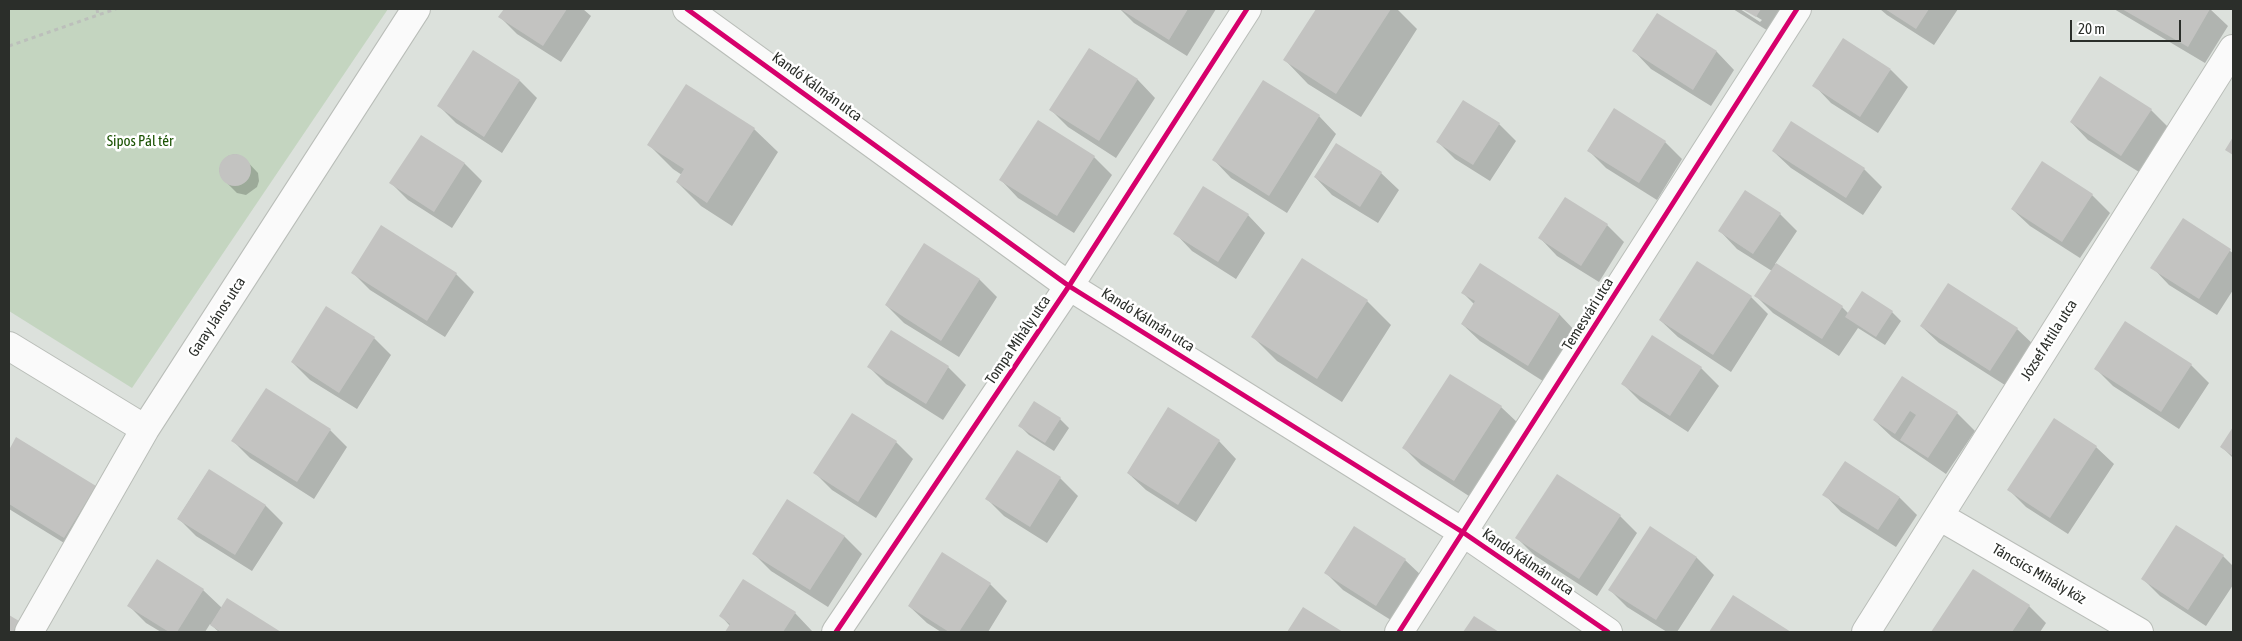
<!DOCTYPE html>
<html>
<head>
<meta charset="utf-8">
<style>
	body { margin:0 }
	#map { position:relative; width:2242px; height:641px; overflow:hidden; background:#dce1dc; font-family:"Asap Condensed",sans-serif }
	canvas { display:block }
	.frame { position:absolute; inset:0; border:10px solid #2b2e2a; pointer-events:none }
	.scale { position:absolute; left:2070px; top:20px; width:111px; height:22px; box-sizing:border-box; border:2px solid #2b2e2a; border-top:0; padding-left:6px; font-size:15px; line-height:18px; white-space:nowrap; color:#2b2e2a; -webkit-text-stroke:4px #fff; paint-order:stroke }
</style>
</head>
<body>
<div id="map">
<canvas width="2242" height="641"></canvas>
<div class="frame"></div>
<div class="scale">20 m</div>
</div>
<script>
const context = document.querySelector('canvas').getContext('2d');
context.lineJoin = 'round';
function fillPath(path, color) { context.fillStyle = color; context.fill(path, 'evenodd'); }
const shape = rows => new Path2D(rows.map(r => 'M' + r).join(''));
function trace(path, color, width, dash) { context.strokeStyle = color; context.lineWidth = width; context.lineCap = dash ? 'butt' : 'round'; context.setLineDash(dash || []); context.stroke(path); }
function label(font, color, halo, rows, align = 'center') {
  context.font = font + ' "Asap Condensed",sans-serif'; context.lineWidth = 5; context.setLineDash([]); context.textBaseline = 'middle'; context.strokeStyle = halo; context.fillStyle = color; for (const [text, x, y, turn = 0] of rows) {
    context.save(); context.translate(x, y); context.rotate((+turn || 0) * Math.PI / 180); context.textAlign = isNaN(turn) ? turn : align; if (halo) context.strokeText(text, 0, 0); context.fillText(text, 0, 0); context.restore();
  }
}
const green = shape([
	[9,9,388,9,132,388,9,311]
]);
const shadow = shape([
	[505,9,583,9,591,16,561,62,517,34,500,17],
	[1120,9,1216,9,1187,56,1134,23],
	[1317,9,1397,9,1417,29,1361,117,1308,84,1285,60],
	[1733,9,1740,9,1760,22,1762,20,1744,9,1790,9,1773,34],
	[1880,9,1958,9,1934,45,1887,15],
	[2114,9,2210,9,2228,26,2205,63],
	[1657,15,1717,52,1734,70,1711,106,1651,69,1634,51],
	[1090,49,1138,80,1155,98,1116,158,1068,127,1051,110],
	[1891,70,1908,87,1878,133,1831,103,1814,85],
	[520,81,537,98,502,153,456,123,439,106],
	[2151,110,2168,127,2139,172,2088,140,2071,122],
	[1319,116,1336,134,1287,213,1231,178,1214,160],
	[1038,122,1094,157,1112,175,1074,233,1018,198,1001,180],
	[1792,123,1864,169,1882,187,1863,215,1791,168,1773,151],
	[1499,124,1516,141,1490,181,1455,159,1438,142],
	[754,129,778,152,732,226,701,206,677,182,682,175,673,169,649,145],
	[421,136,465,164,482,181,452,228,408,200,391,183],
	[1665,142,1682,159,1657,200,1606,168,1589,151],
	[235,154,243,157,258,173,259,181,257,187,246,195,237,193,222,178,219,170,222,162,228,156],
	[2042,163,2092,195,2110,213,2080,258,2030,226,2012,209],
	[1381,173,1399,190,1378,223,1332,195,1315,177],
	[1204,188,1248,215,1265,233,1236,279,1192,251,1175,233],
	[1780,214,1797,231,1775,264,1842,307,1849,314,1862,293,1892,312,1901,321,1885,345,1858,328,1839,356,1773,313,1756,296,1772,271,1737,249,1720,231],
	[2183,220,2233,253,2233,290,2217,315,2169,285,2152,267],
	[1607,225,1624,242,1599,282,1557,256,1540,238],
	[382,227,456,274,474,292,445,337,370,290,353,273],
	[925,245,980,280,997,297,959,357,904,323,886,305],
	[1480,265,1560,315,1577,333,1546,383,1480,341,1462,324,1474,304,1463,293],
	[1751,297,1768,314,1731,372,1678,337,1660,320],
	[1367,301,1391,325,1342,402,1277,361,1253,337],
	[2125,323,2191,365,2209,383,2179,429,2113,386,2096,369],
	[1921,326,2017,329,2035,346,2008,387,1939,343],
	[1652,337,1701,368,1719,386,1688,432,1640,401,1622,383],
	[374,338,391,355,357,409,310,380,292,362],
	[869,367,948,367,966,385,943,420,886,384],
	[1902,378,1957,413,1975,431,1946,474,1892,437,1874,420],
	[1501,407,1519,424,1472,498,1421,465,1404,448],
	[1060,419,1069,428,1054,451,1029,435,1020,426],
	[2233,429,2233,458,2222,447],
	[330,430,347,447,314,499,250,458,233,441],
	[17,439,95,487,112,504,82,554,9,509,9,452],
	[1219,441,1236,459,1196,522,1146,490,1128,473],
	[896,442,913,459,876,518,832,490,815,473],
	[2096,447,2114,464,2068,534,2026,507,2009,490],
	[1017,452,1060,478,1078,496,1047,543,1004,516,987,499],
	[209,470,266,506,283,523,252,571,196,536,178,518],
	[1824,494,1900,498,1917,515,1896,547,1841,512],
	[788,501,845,537,862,554,828,607,771,571,754,554],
	[1620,516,1637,533,1597,596,1534,555,1517,538],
	[2177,527,2223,556,2233,566,2233,585,2206,626,2160,596,2143,579],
	[1651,528,1697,558,1714,575,1677,632,1667,632,1627,607,1610,590],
	[1405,560,1423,577,1394,622,1343,590,1326,573],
	[1973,570,2029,606,2046,623,2040,632,1933,632],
	[990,584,1007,601,988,632,941,632,927,623,909,606],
	[203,590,222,608,228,600,279,632,219,632,210,624,205,632,161,632,146,623,129,606],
	[1733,597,1789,632,1710,632],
	[1303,609,1340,632,1288,632],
	[795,613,812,631,812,632,726,632,730,626,721,616],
	[9,616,19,622,27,632,9,632]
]);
const building = shape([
	[504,9,567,9,543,46,498,17],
	[1120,9,1188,9,1169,40],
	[1316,9,1391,9,1336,94,1283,60],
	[1742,9,1761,9,1756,17],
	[1885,9,1929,9,1916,29],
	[2122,9,2210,9,2188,47],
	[1657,13,1717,51,1693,90,1632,51],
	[1843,38,1891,69,1860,117,1812,86],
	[1089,48,1138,79,1099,141,1049,110],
	[473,50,520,80,484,137,437,106],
	[2100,76,2152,109,2121,156,2070,122],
	[1263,80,1320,115,1269,196,1212,160],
	[686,84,755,128,707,203,676,182,684,169,647,145],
	[1463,100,1500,123,1473,165,1436,142],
	[1614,108,1666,141,1639,183,1587,151],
	[1038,120,1095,156,1057,216,999,180],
	[1791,121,1865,168,1846,198,1772,151],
	[421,135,465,163,434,212,389,183],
	[2233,137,2233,155,2225,150],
	[1336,143,1382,172,1360,207,1314,177],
	'219 170a16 16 0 1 1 32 0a16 16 0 1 1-32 0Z',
	[2042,161,2093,194,2062,242,2011,209],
	[1203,186,1249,214,1218,262,1173,234],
	[1745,190,1781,213,1753,254,1718,231],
	[1565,197,1608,224,1581,266,1538,238],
	[2183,218,2231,249,2199,299,2150,268],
	[381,225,457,273,427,321,351,273],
	[924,243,980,279,941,341,885,305],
	[1302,258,1368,300,1317,379,1251,337],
	[1697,261,1752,296,1713,355,1659,320],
	[1480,263,1560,314,1528,366,1461,324,1475,301,1461,293],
	[1776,263,1843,306,1822,339,1754,296],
	[1948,283,2018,328,1990,371,1920,326],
	[1862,291,1893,311,1876,337,1845,317],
	[326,306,375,337,339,393,291,362],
	[2125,321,2192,364,2161,412,2094,369],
	[891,330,949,366,926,404,867,367],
	[1652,335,1702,367,1670,416,1621,384],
	[1450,374,1502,406,1454,481,1402,448],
	[1902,376,1958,412,1928,458,1900,440,1916,415,1910,411,1895,434,1873,420],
	[266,388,331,429,297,482,231,441],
	[1034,401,1061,418,1045,443,1018,426],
	[1168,407,1220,440,1178,505,1127,473],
	[852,413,897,441,858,502,813,473],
	[2054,418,2097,446,2050,518,2007,490],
	[2233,427,2233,456,2220,447],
	[16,437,96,486,64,538,9,504,9,450],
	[1017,450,1061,477,1030,527,985,499],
	[1845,461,1900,497,1878,530,1822,495],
	[209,469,266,505,235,555,177,519],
	[1557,474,1621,515,1579,579,1515,538],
	[787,499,845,536,810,590,752,554],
	[2176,525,2224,555,2188,610,2141,579],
	[1354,526,1406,559,1376,606,1324,573],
	[1650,526,1697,557,1656,620,1608,590],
	[942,552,991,583,959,632,949,632,908,606],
	[157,559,204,589,177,632,169,632,127,606],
	[1973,569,2030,605,2012,632,1931,632],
	[743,579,796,612,783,632,725,632,730,624,719,616],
	[1733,595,1791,632,1709,632],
	[227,598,281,632,221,632,210,625],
	[1303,607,1343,632,1287,632],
	[9,615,19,621,13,632,9,632],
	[1474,616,1499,632,1463,632]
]);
const path = shape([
	[97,9,98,15,116,9],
	[9,46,98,15]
]);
const minor = shape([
	[687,9,1069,286,1464,533,1608,632],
	[9,346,145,429],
	[1939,516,2139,632],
	[29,632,145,429,416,9],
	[836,632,1069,286,1247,9],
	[1399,632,1797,9],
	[1866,632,2233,49]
]);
const cycleway = shape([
	[687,9,1069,286,1464,533,1608,632],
	[836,632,1069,286,1247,9],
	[1399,632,1797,9]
]);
const streetNames = [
	["Kandó Kálmán utca",817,87,36],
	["Temesvári utca",1588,314,-58],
	["Garay János utca",217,317,-57],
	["Kandó Kálmán utca",1148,320,32],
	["Tompa Mihály utca",1018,340,-56],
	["József Attila utca",2049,340,-58],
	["Kandó Kálmán utca",1528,562,34],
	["Táncsics Mihály köz",2039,574,30]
];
const parkNames = [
	["Sipos Pál tér",140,141]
];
fillPath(green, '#c4d5c0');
fillPath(shadow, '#0003');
fillPath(building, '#c3c3c1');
trace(minor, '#b9bdb8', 30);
trace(path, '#bcbfbb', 3, [4, 4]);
trace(minor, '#fafafa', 28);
trace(cycleway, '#d6006c', 5);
label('15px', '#2b2e2a', '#fff', streetNames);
label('15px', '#1a5202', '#fff', parkNames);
</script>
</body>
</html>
